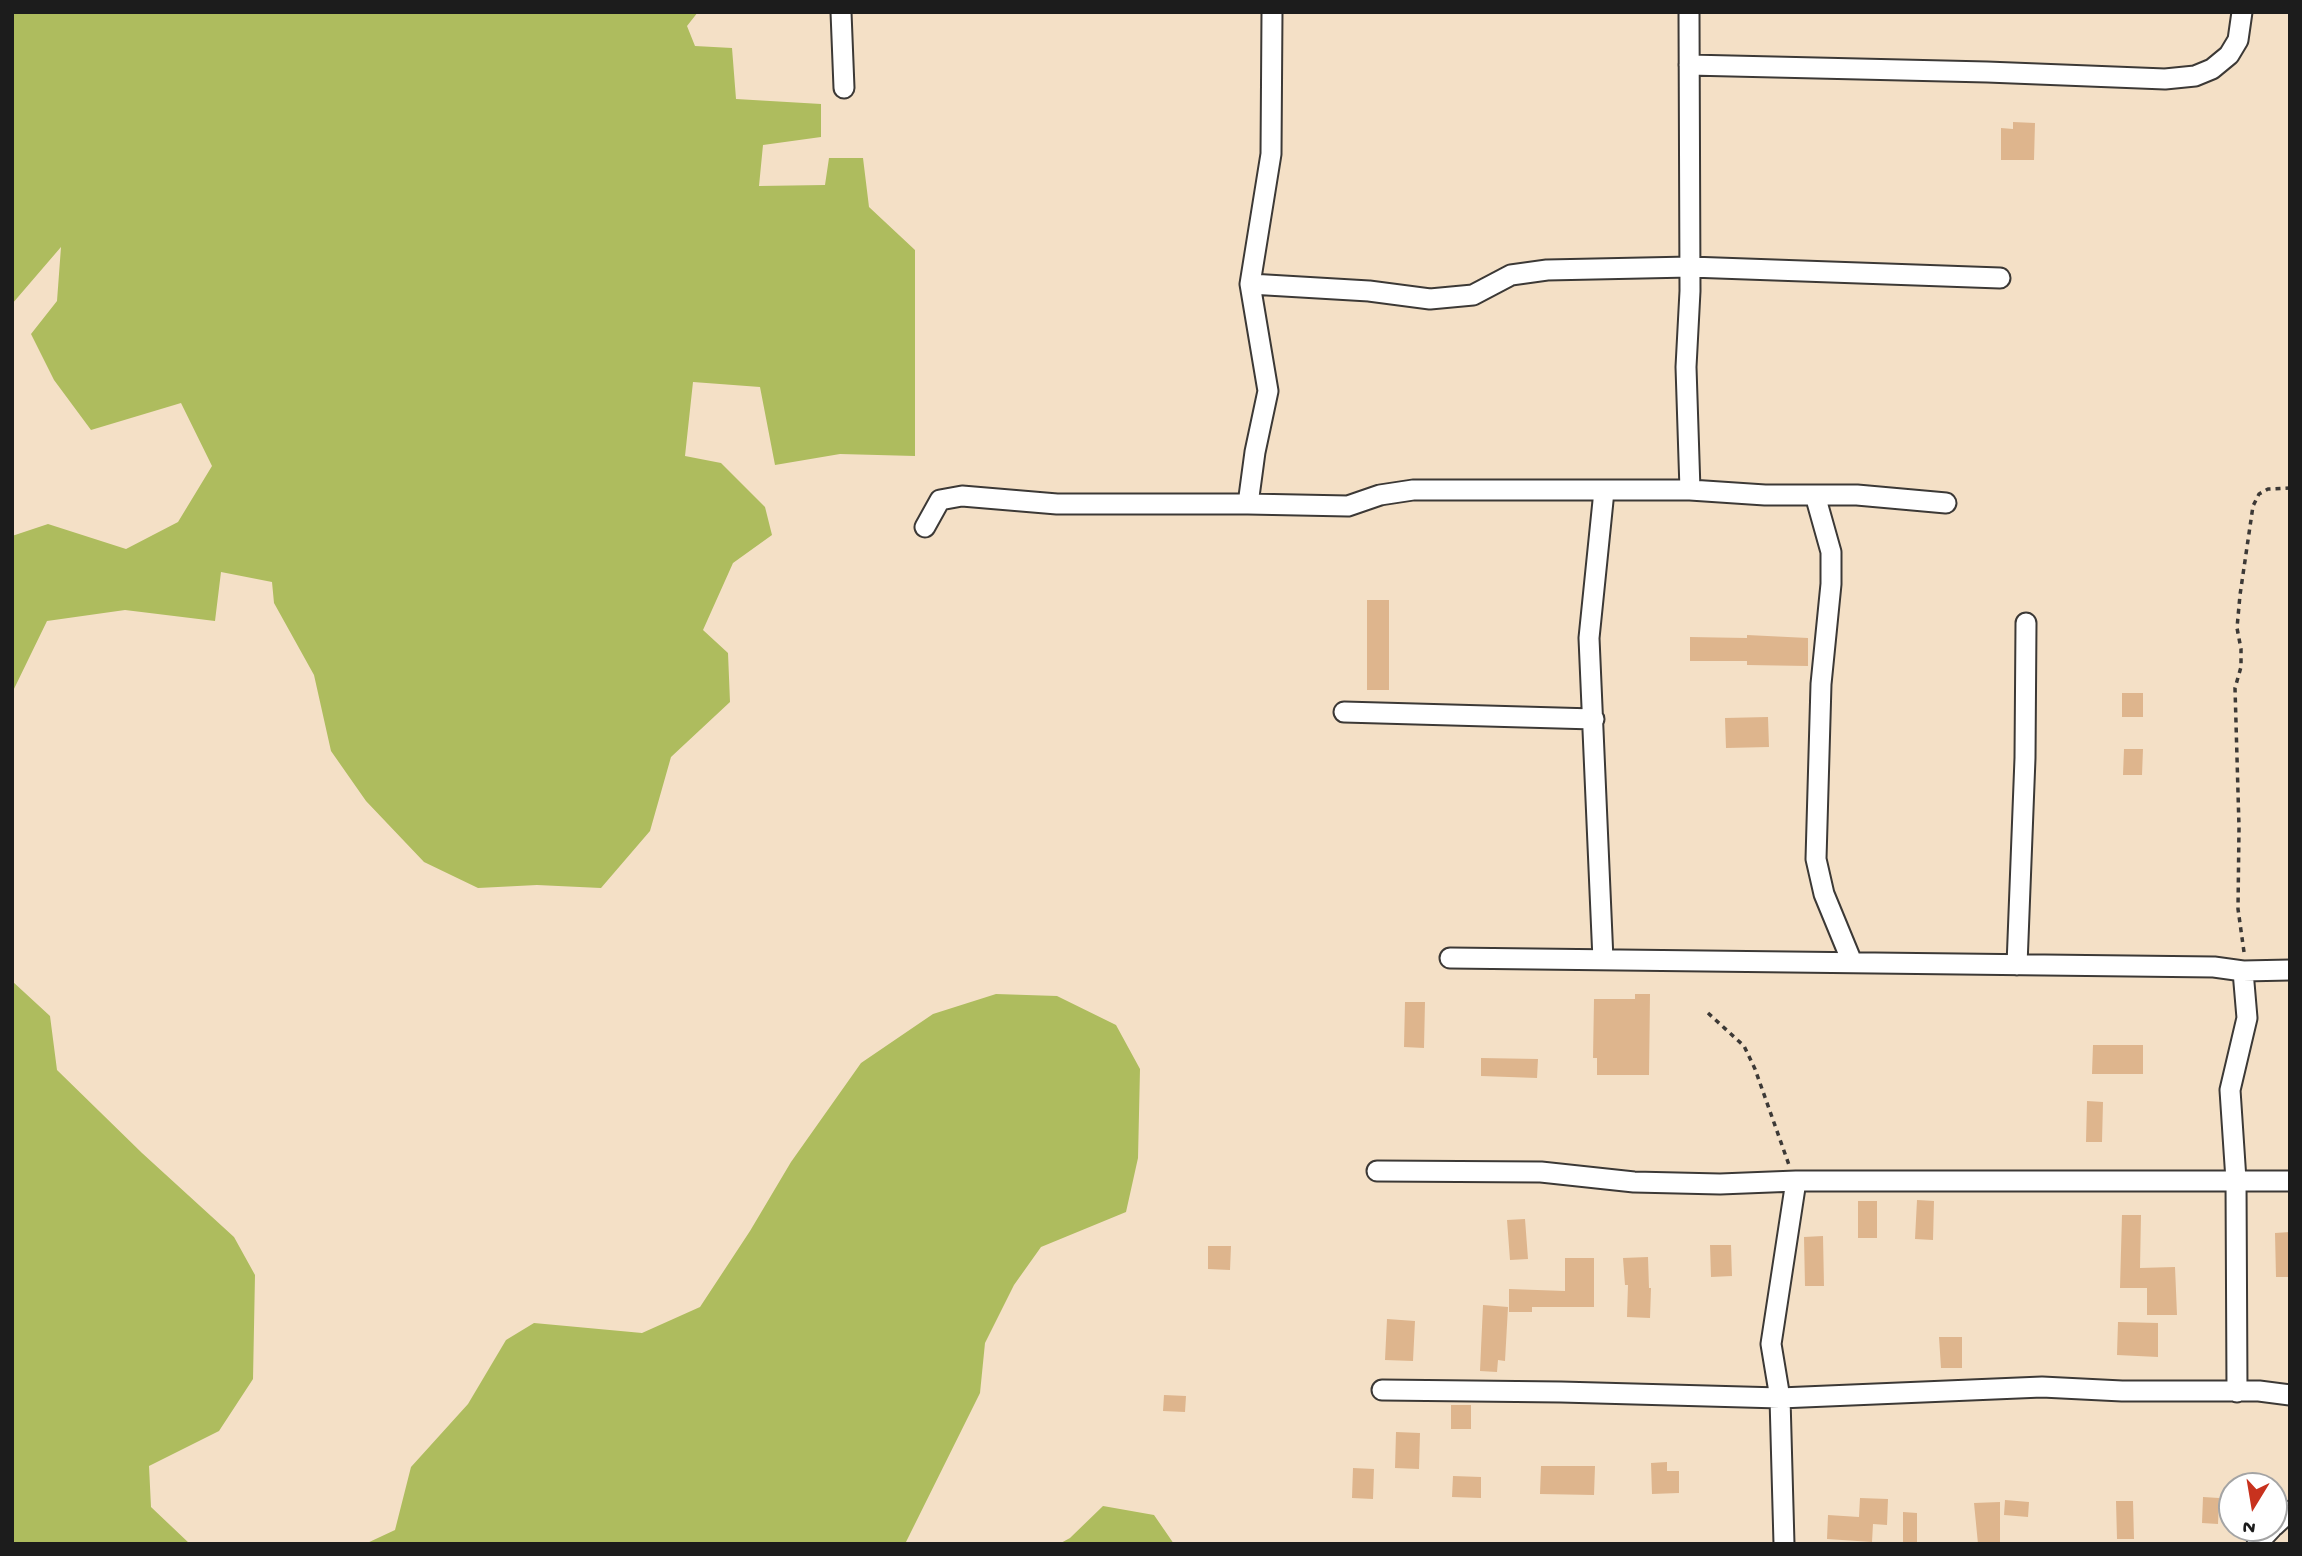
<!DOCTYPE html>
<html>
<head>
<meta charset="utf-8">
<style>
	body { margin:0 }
	#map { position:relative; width:2302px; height:1556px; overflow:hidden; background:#f4e0c6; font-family:"Gochi Hand",sans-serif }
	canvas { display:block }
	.frame { position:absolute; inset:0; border:14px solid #1c1c1c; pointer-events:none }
	.north { position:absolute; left:2218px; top:1472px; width:70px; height:70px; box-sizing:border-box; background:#fff; border:2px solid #a4a4a4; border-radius:50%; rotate:191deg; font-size:19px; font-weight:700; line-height:28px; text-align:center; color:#1c1c1c }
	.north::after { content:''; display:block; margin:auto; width:24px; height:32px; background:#c8321e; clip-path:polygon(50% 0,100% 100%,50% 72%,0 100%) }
</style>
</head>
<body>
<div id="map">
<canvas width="2302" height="1556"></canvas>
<div class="frame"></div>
<div class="north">N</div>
</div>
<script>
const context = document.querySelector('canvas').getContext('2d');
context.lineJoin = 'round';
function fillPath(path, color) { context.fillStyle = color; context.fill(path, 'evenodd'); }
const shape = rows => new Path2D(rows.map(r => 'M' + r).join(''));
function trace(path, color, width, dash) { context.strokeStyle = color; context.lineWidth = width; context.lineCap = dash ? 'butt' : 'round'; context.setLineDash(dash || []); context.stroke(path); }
const green = shape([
	[12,12,698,12,687,26,695,46,732,48,736,99,821,104,821,137,763,145,759,186,825,185,829,158,863,158,869,207,915,250,915,456,840,454,775,465,760,387,693,382,685,456,721,463,765,507,772,535,733,563,703,630,728,653,730,702,671,757,650,831,601,888,537,885,478,888,424,862,366,801,331,751,314,675,274,603,272,582,221,572,215,621,125,610,47,621,12,693,12,536,48,524,126,549,178,522,212,466,181,403,91,430,54,380,31,334,57,301,61,247,12,304],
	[12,981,50,1016,57,1070,142,1153,234,1237,255,1275,253,1379,219,1431,149,1466,151,1507,190,1544,12,1544],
	[996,994,1057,996,1116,1025,1140,1069,1138,1158,1126,1212,1041,1247,1014,1285,985,1343,980,1393,905,1544,365,1544,395,1530,411,1467,468,1404,506,1340,534,1323,642,1333,700,1307,750,1231,791,1162,861,1063,933,1014],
	[1103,1506,1154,1515,1174,1544,1059,1544,1070,1538]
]);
const building = shape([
	[2013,122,2035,123,2034,160,2001,160,2001,128,2013,129],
	[1367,600,1389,600,1389,690,1367,690],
	[1747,635,1808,638,1808,666,1747,665,1747,661,1690,661,1690,637,1747,638],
	[2122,693,2143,693,2143,717,2122,717],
	[1768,717,1769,747,1726,748,1725,718],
	[2124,749,2143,749,2142,775,2123,775],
	[1635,994,1650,994,1649,1075,1597,1075,1597,1058,1593,1058,1594,999,1635,999],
	[1405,1002,1425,1002,1424,1048,1404,1047],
	[2093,1045,2143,1045,2143,1074,2092,1074],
	[1481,1058,1538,1059,1537,1078,1481,1076],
	[2087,1101,2103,1102,2102,1142,2086,1142],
	[1917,1200,1934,1201,1933,1240,1915,1239],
	[1858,1201,1877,1201,1877,1238,1858,1238],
	[2122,1215,2141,1215,2140,1268,2175,1267,2177,1315,2147,1315,2147,1288,2120,1288],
	[1525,1219,1528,1259,1510,1260,1507,1220],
	[2290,1232,2290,1277,2276,1277,2275,1233],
	[1823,1236,1824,1286,1805,1286,1804,1237],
	[1710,1245,1731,1245,1732,1276,1711,1277],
	[1208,1246,1231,1246,1230,1270,1208,1269],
	[1648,1257,1649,1288,1651,1288,1650,1318,1627,1317,1628,1285,1625,1285,1623,1258],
	[1565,1258,1594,1258,1594,1307,1532,1307,1532,1312,1509,1312,1509,1289,1565,1291],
	[1483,1305,1508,1307,1505,1361,1498,1360,1497,1372,1480,1371],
	[1387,1319,1415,1321,1413,1361,1385,1360],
	[2118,1322,2158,1323,2158,1357,2117,1355],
	[1939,1337,1962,1337,1962,1368,1941,1368],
	[1164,1395,1186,1396,1185,1412,1163,1411],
	[1451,1405,1471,1405,1471,1429,1451,1429],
	[1396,1432,1420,1433,1419,1469,1395,1468],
	[1667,1462,1667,1471,1679,1471,1679,1493,1652,1494,1651,1463],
	[1541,1466,1595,1466,1594,1495,1540,1494],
	[1353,1468,1374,1469,1373,1499,1352,1498],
	[1453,1476,1481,1477,1481,1498,1452,1497],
	[2203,1497,2219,1498,2218,1524,2202,1523],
	[1860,1498,1888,1499,1887,1525,1873,1524,1872,1542,1827,1539,1828,1515,1859,1517],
	[2005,1500,2029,1502,2028,1517,2004,1515],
	[2116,1501,2133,1501,2134,1539,2117,1539],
	[2000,1502,2000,1544,1978,1544,1974,1503],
	[1903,1512,1917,1513,1917,1544,1903,1544]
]);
const path = shape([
	[2244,952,2238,909,2239,827,2235,688,2241,667,2241,649,2237,628,2240,595,2253,506,2259,494,2268,489,2290,488],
	[1708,1013,1744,1046,1755,1069,1789,1165]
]);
const minor = shape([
	[841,12,844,88],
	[1272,12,1271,154,1250,284,1268,391,1255,452,1248,504,1348,506,1380,495,1413,490,1690,490,1765,495,1857,495,1946,503],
	[1689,12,1690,291,1686,367,1690,490],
	[1689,65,1987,72,2165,79,2195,76,2212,69,2229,55,2238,40,2242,12],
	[1250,284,1369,291,1430,299,1473,295,1511,275,1547,270,1690,267,2000,278],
	[1815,495,1831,552,1831,584,1821,684,1816,859,1824,894,1852,962],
	[925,527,940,500,962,496,1057,504,1248,504],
	[1344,712,1594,719],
	[1450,958,2214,967,2243,971,2290,970],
	[1603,960,1589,638,1604,491],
	[2017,965,2025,758,2026,623],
	[1377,1171,1541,1172,1634,1182,1720,1184,1796,1181,2290,1181],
	[1382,1390,1561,1392,1780,1398,2042,1387,2122,1391,2259,1391,2290,1395],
	[2237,1392,2236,1180,2230,1090,2247,1018,2243,971],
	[2274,1526,2290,1511],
	[1784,1544,1780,1398,1771,1344,1796,1181],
	[2257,1544,2272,1528]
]);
fillPath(green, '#aebc5e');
fillPath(building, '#deb58d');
trace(minor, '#3c3936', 23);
trace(path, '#3c3936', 3.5, [5, 5]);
trace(minor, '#fff', 19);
</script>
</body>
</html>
